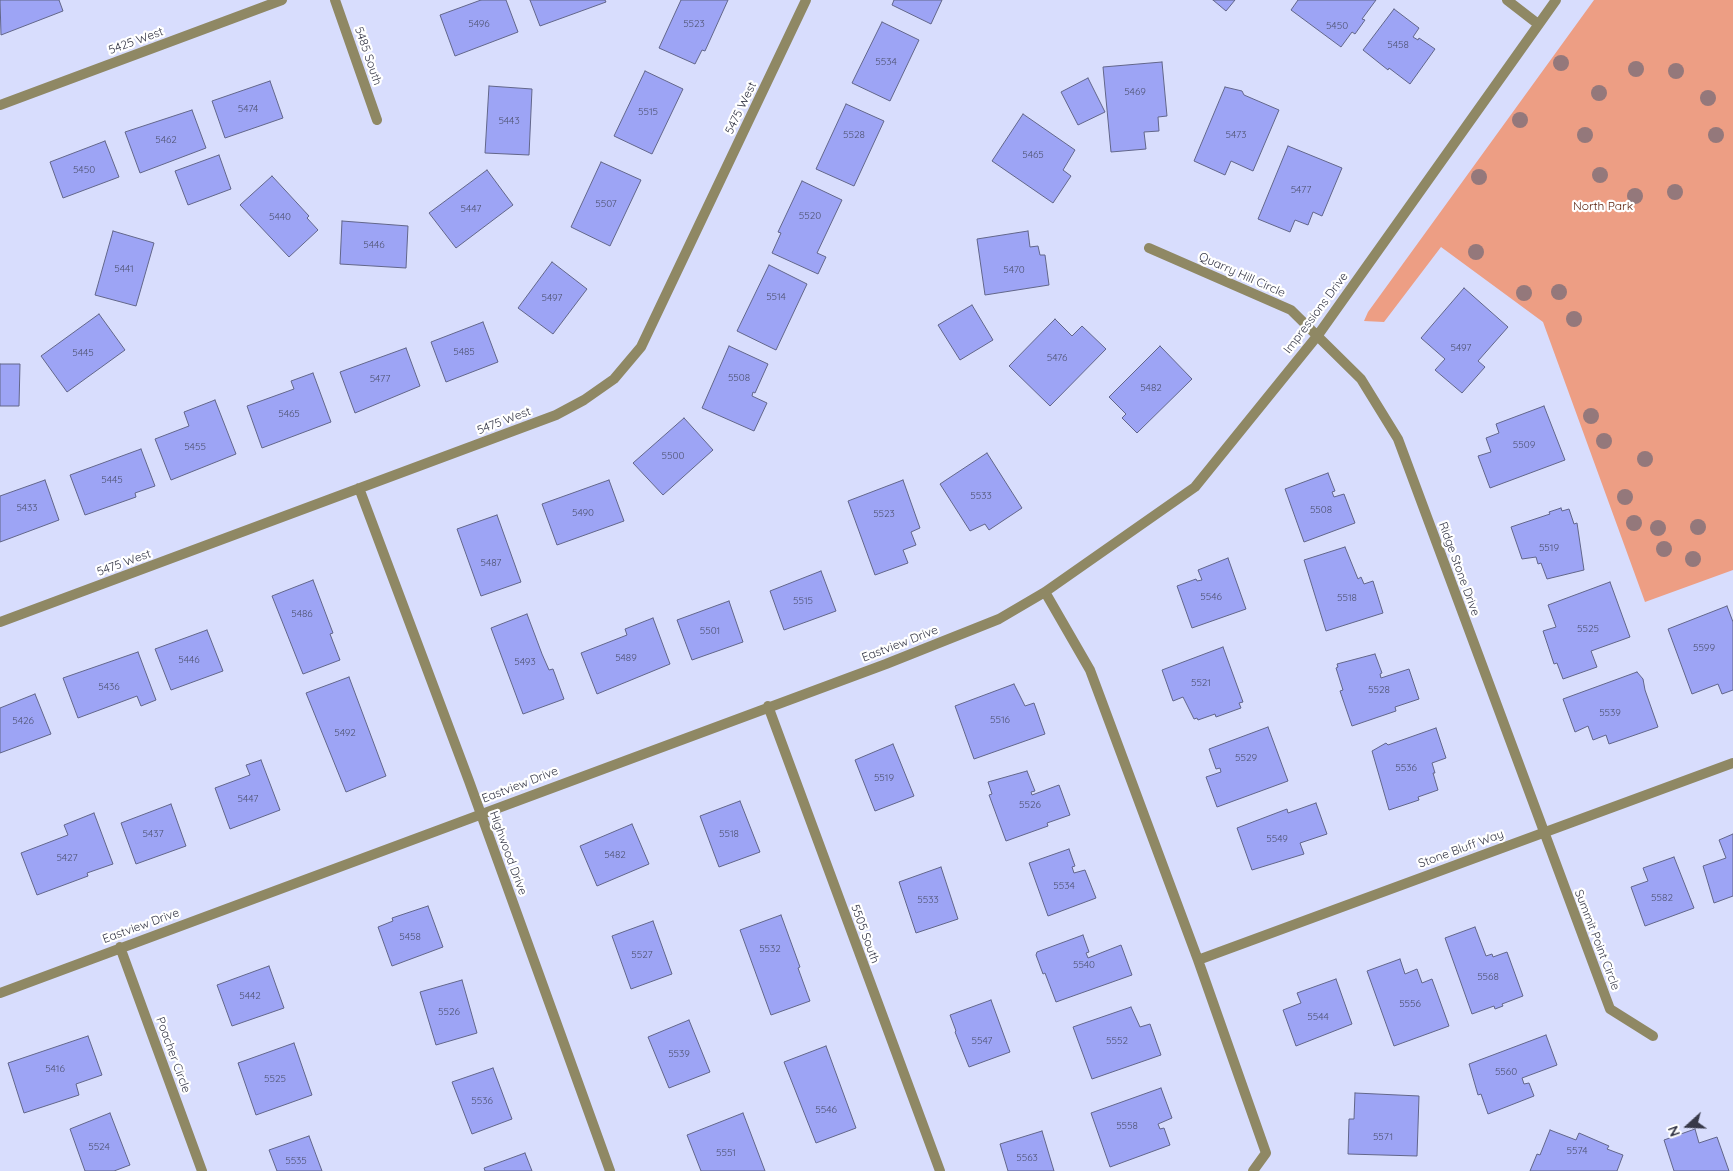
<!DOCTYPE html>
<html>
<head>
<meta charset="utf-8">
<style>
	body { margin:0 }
	#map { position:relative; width:1733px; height:1171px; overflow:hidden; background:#d8ddfd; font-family:Quicksand,sans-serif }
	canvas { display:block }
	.north { position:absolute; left:1663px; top:1101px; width:50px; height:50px; -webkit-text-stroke:4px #fff; paint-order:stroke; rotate:250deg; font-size:14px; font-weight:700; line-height:20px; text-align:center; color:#373949 }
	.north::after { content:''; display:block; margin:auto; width:18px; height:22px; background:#373949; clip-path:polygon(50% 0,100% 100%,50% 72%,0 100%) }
</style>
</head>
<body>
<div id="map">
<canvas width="1733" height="1171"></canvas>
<div class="north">N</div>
</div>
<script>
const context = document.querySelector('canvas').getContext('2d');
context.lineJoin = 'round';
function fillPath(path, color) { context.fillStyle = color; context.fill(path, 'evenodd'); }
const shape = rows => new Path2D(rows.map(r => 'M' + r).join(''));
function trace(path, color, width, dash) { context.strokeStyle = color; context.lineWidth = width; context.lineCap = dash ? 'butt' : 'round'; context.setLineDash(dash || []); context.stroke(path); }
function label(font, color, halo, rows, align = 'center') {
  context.font = font + ' Quicksand,sans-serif'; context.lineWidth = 4.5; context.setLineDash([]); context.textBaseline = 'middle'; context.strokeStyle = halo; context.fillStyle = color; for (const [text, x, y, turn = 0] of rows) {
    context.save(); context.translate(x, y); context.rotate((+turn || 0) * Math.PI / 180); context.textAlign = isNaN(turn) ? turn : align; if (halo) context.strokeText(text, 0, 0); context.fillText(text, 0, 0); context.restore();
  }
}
const green = shape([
	[1594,0,1733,0,1733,570,1645,602,1543,322,1441,247,1384,322,1364,321,1368,312]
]);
const building = shape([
	[0,0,59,0,63,11,1,35,0,0],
	[481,0,506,0,518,32,455,56,440,15,481,0],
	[530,0,605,0,606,2,540,26,530,0],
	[681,0,728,0,705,51,702,50,695,64,659,48,681,0],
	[894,0,942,0,931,24,892,5,894,0],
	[1213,0,1235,0,1226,11,1213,0],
	[1298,0,1376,0,1362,19,1365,20,1355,34,1352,32,1341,47,1291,10,1298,0],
	[1394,9,1419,28,1413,37,1418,40,1419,38,1435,49,1410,84,1389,68,1388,70,1363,50,1394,9],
	[882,22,919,40,890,101,852,83,882,22],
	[1162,62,1167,116,1158,117,1159,131,1144,132,1146,149,1111,152,1103,67,1162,62],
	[645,71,683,89,652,154,614,136,645,71],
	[1088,78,1105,112,1078,125,1061,92,1088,78],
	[270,81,283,118,225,138,212,101,270,81],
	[489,86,532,89,529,155,485,153,489,86],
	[1225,87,1242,91,1244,95,1279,110,1253,171,1231,161,1225,175,1194,161,1225,87],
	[846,104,884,121,854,186,816,169,846,104],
	[192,110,206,148,140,173,125,132,192,110],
	[1023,114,1075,150,1063,170,1071,176,1053,203,992,161,1023,114],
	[105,141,119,177,63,198,50,162,105,141],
	[1288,146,1342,168,1322,216,1313,212,1308,225,1295,220,1290,232,1258,219,1288,146],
	[219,155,231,189,188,205,175,171,219,155],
	[601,162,641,180,610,246,571,227,601,162],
	[487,170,513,205,456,248,429,213,487,170],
	[272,176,309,216,307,218,318,230,289,257,240,205,272,176],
	[802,181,842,200,817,253,826,257,818,274,772,253,781,233,778,232,802,181],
	[342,221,408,226,406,268,340,264,342,221],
	[113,231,154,243,136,306,95,295,113,231],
	[1028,231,1030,247,1038,246,1040,255,1045,255,1049,285,985,295,977,239,1028,231],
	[552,262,587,289,553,334,518,308,552,262],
	[769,265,807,284,776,350,737,331,769,265],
	[1464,288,1508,327,1478,361,1485,367,1462,393,1435,370,1445,359,1421,338,1464,288],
	[972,305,993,340,960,360,938,325,972,305],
	[99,314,125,350,67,392,41,356,99,314],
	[1055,319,1072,336,1082,326,1106,349,1050,406,1009,366,1055,319],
	[483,322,498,362,446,382,431,342,483,322],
	[729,346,768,364,755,393,753,392,752,396,767,403,754,431,702,408,729,346],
	[1160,346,1192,379,1137,433,1122,418,1126,414,1109,397,1160,346],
	[406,348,420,386,355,413,340,372,406,348],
	[0,364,20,364,19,406,0,406,0,364],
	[313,373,331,422,262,448,247,406,294,389,291,381,313,373],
	[215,400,236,454,171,480,155,439,189,426,184,412,215,400],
	[1544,406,1565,460,1490,488,1478,456,1491,452,1486,438,1499,433,1496,424,1544,406],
	[684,418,713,450,663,495,633,463,684,418],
	[141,449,155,486,135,493,136,497,85,515,70,475,141,449],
	[987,453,1022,508,989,530,985,524,970,531,940,484,987,453],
	[1328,473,1335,491,1332,492,1334,497,1344,494,1355,523,1304,542,1285,489,1328,473],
	[45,480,59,520,0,542,0,496,45,480],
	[609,480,624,521,557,545,542,504,609,480],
	[903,480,920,528,911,532,916,545,903,550,908,563,875,575,848,501,903,480],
	[1561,508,1562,511,1569,509,1574,524,1577,523,1584,570,1547,579,1541,563,1538,564,1536,557,1522,559,1511,527,1550,514,1549,512,1561,508],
	[497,515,521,582,481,596,457,529,497,515],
	[1345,547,1358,579,1361,577,1364,584,1373,581,1383,613,1326,631,1304,560,1345,547],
	[1228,558,1246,609,1192,628,1177,586,1196,579,1197,581,1202,580,1198,570,1228,558],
	[821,571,836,611,784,630,770,591,821,571],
	[313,580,333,633,330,634,340,660,303,674,272,596,313,580],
	[1610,582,1630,637,1591,651,1597,667,1563,679,1557,663,1554,664,1543,631,1556,627,1548,605,1610,582],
	[729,601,743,642,692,660,677,620,729,601],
	[1727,606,1733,622,1733,690,1722,694,1718,684,1692,694,1668,629,1727,606],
	[527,614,542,654,549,670,553,669,564,699,523,714,491,628,527,614],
	[653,618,670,664,597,694,581,653,627,635,625,629,653,618],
	[207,630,223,671,171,690,155,649,207,630],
	[1223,647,1243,702,1239,703,1241,708,1216,717,1215,714,1198,720,1197,718,1194,719,1183,697,1173,701,1162,670,1223,647],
	[138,652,156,700,141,706,137,696,78,718,63,678,138,652],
	[1375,654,1382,673,1380,674,1381,678,1409,669,1419,699,1395,707,1396,711,1352,726,1340,691,1343,690,1336,668,1338,667,1337,664,1375,654],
	[1637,672,1643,679,1645,690,1658,727,1609,744,1606,735,1593,740,1588,726,1575,732,1563,699,1637,672],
	[349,677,386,776,346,792,306,693,349,677],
	[1014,684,1025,706,1034,703,1045,734,974,759,955,706,1014,684],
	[35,694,51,734,0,753,0,708,35,694],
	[1268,727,1288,781,1217,807,1206,777,1221,772,1220,768,1216,769,1209,749,1268,727],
	[1436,728,1446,758,1432,763,1435,773,1433,773,1438,790,1418,797,1419,800,1389,810,1372,751,1386,743,1388,745,1436,728],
	[893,744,914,796,875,811,855,760,893,744],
	[261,760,280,810,230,829,215,788,250,775,246,765,261,760],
	[1027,771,1035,791,1031,792,1032,795,1059,785,1070,815,1047,823,1048,826,1006,841,989,795,992,794,988,782,1027,771],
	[740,801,760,852,719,867,700,816,740,801],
	[1316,803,1327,834,1300,843,1304,854,1252,870,1237,828,1287,809,1288,813,1316,803],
	[171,804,186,846,136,864,121,823,171,804],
	[94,813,113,864,87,873,88,876,37,895,21,853,68,835,64,825,94,813],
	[632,824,649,864,597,886,580,846,632,824],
	[1733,834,1733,896,1714,903,1703,866,1726,858,1719,840,1733,834],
	[1069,849,1075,866,1072,867,1074,873,1085,870,1096,898,1048,916,1029,863,1069,849],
	[1674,857,1694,908,1645,926,1631,887,1648,881,1643,868,1674,857],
	[941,867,958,919,916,933,899,882,941,867],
	[428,906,443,947,392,966,378,927,393,921,392,918,428,906],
	[781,915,800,967,798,968,810,1001,771,1015,740,930,781,915],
	[653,921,672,974,631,989,612,936,653,921],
	[1475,927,1486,956,1492,954,1493,957,1507,952,1523,996,1502,1004,1503,1006,1495,1009,1494,1006,1472,1014,1445,938,1475,927],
	[1083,935,1089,952,1086,953,1088,958,1121,945,1132,975,1056,1002,1045,973,1043,974,1036,955,1037,952,1083,935],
	[1400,959,1405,974,1417,969,1422,983,1432,979,1449,1026,1394,1046,1367,971,1400,959],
	[269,966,284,1008,232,1026,217,985,269,966],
	[1336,979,1352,1024,1296,1046,1283,1010,1301,1003,1297,993,1336,979],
	[462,980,477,1033,436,1045,420,992,462,980],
	[991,1000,1010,1052,969,1067,955,1032,956,1031,950,1015,991,1000],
	[1131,1007,1140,1027,1150,1024,1161,1055,1092,1079,1073,1027,1131,1007],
	[689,1020,710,1072,669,1088,648,1037,689,1020],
	[1546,1035,1557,1065,1522,1078,1524,1084,1529,1083,1534,1096,1488,1114,1481,1094,1478,1095,1469,1064,1546,1035],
	[88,1036,102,1075,76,1084,79,1095,24,1113,8,1063,88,1036],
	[294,1043,312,1095,256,1115,238,1063,294,1043],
	[826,1046,856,1128,816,1143,784,1062,826,1046],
	[493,1068,512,1119,472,1134,452,1082,493,1068],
	[1161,1088,1172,1118,1158,1124,1160,1129,1164,1128,1170,1145,1110,1167,1091,1113,1161,1088],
	[1355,1093,1419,1096,1417,1156,1348,1154,1349,1119,1354,1119,1355,1093],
	[110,1113,130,1165,114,1171,85,1171,70,1129,110,1113],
	[743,1113,765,1171,701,1171,687,1135,743,1113],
	[1695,1129,1699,1143,1717,1137,1729,1171,1674,1171,1664,1140,1695,1129],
	[1550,1130,1576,1140,1579,1133,1609,1146,1607,1149,1623,1155,1617,1171,1530,1171,1537,1154,1540,1155,1550,1130],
	[1042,1131,1054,1171,1008,1171,1000,1144,1042,1131],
	[309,1136,322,1171,277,1171,269,1150,309,1136],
	[525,1153,532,1171,485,1171,484,1168,525,1153]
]);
const street = shape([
	[335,0,377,120],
	[1507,0,1538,24],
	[0,105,282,0],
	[1149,248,1291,310,1361,379,1398,439,1610,1009,1653,1036],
	[359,488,469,781,610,1171],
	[1045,592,1090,670,1198,960,1266,1153,1253,1171],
	[0,622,556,415,584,400,614,379,641,347,806,0],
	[768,706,940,1171],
	[120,947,202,1171],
	[1198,960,1733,763],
	[0,993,886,664,999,619,1045,592,1195,487,1318,335,1556,0]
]);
const trees = [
	[1561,63],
	[1636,69],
	[1676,71],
	[1599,93],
	[1708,98],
	[1520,120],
	[1585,135],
	[1716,135],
	[1600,175],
	[1479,177],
	[1675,192],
	[1635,196],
	[1476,252],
	[1559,292],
	[1524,293],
	[1574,319],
	[1591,416],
	[1604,441],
	[1645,459],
	[1625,497],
	[1634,523],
	[1698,527],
	[1658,528],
	[1664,549],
	[1693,559]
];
const numberNames = [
	["5496",479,24],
	["5523",694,24],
	["5450",1337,26],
	["5458",1398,45],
	["5534",886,62],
	["5469",1135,92],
	["5474",248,109],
	["5515",648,112],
	["5443",509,121],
	["5528",854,135],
	["5473",1236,135],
	["5462",166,140],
	["5465",1033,155],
	["5450",84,170],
	["5477",1301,190],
	["5507",606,204],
	["5447",471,209],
	["5520",810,216],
	["5440",280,217],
	["5446",374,245],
	["5441",124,269],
	["5470",1014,270],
	["5514",776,297],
	["5497",552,298],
	["5497",1461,348],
	["5485",464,352],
	["5445",83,353],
	["5476",1057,358],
	["5508",739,378],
	["5477",380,379],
	["5482",1151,388],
	["5465",289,414],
	["5509",1524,445],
	["5455",195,447],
	["5500",673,456],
	["5445",112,480],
	["5533",981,496],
	["5433",27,508],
	["5508",1321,510],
	["5490",583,513],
	["5523",884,514],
	["5519",1549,548],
	["5487",491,563],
	["5546",1211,597],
	["5518",1347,598],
	["5515",803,601],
	["5486",302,614],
	["5525",1588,629],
	["5501",710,631],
	["5599",1704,648],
	["5489",626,658],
	["5446",189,660],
	["5493",525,662],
	["5521",1201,683],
	["5436",109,687],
	["5528",1379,690],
	["5539",1610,713],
	["5516",1000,720],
	["5426",23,721],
	["5492",345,733],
	["5529",1246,758],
	["5536",1406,768],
	["5519",884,778],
	["5447",248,799],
	["5526",1030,805],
	["5437",153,834],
	["5518",729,834],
	["5549",1277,839],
	["5482",615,855],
	["5427",67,858],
	["5534",1064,886],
	["5582",1662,898],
	["5533",928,900],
	["5458",410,937],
	["5532",770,949],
	["5527",642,955],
	["5540",1084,965],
	["5568",1488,977],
	["5442",250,996],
	["5556",1410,1004],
	["5526",449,1012],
	["5544",1318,1017],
	["5547",982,1041],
	["5552",1117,1041],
	["5539",679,1054],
	["5416",55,1069],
	["5560",1506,1072],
	["5525",275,1079],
	["5536",482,1101],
	["5546",826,1110],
	["5558",1127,1126],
	["5571",1383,1137],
	["5524",99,1147],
	["5574",1577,1151],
	["5551",726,1153],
	["5563",1027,1158],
	["5535",296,1161]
];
const streetNames = [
	["5425 West",136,41,-20],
	["5485 South",368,56,71],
	["5475 West",741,108,-64],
	["Quarry Hill Circle",1242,275,24],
	["Impressions Drive",1316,313,-53],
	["5475 West",504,421,-21],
	["5475 West",124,563,-20],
	["Ridge Stone Drive",1459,569,70],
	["Eastview Drive",900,644,-21],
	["Eastview Drive",520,785,-21],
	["Stone Bluff Way",1461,849,-20],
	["Highwood Drive",508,853,70],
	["Eastview Drive",141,926,-20],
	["5505 South",865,934,70],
	["Summit Point Circle",1597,940,69],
	["Poacher Circle",173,1055,70]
];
const parkNames = [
	["North Park",1603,206]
];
fillPath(green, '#ed9e84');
fillPath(building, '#9da4f5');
trace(building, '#62668a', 1);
trace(street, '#8f8864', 10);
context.fillStyle = '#94787b';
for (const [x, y] of trees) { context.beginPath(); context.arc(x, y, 8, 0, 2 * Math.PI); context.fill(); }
label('10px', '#505474', null, numberNames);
label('12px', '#373949', '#fff', streetNames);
label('12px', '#5d2511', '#fff', parkNames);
</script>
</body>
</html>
